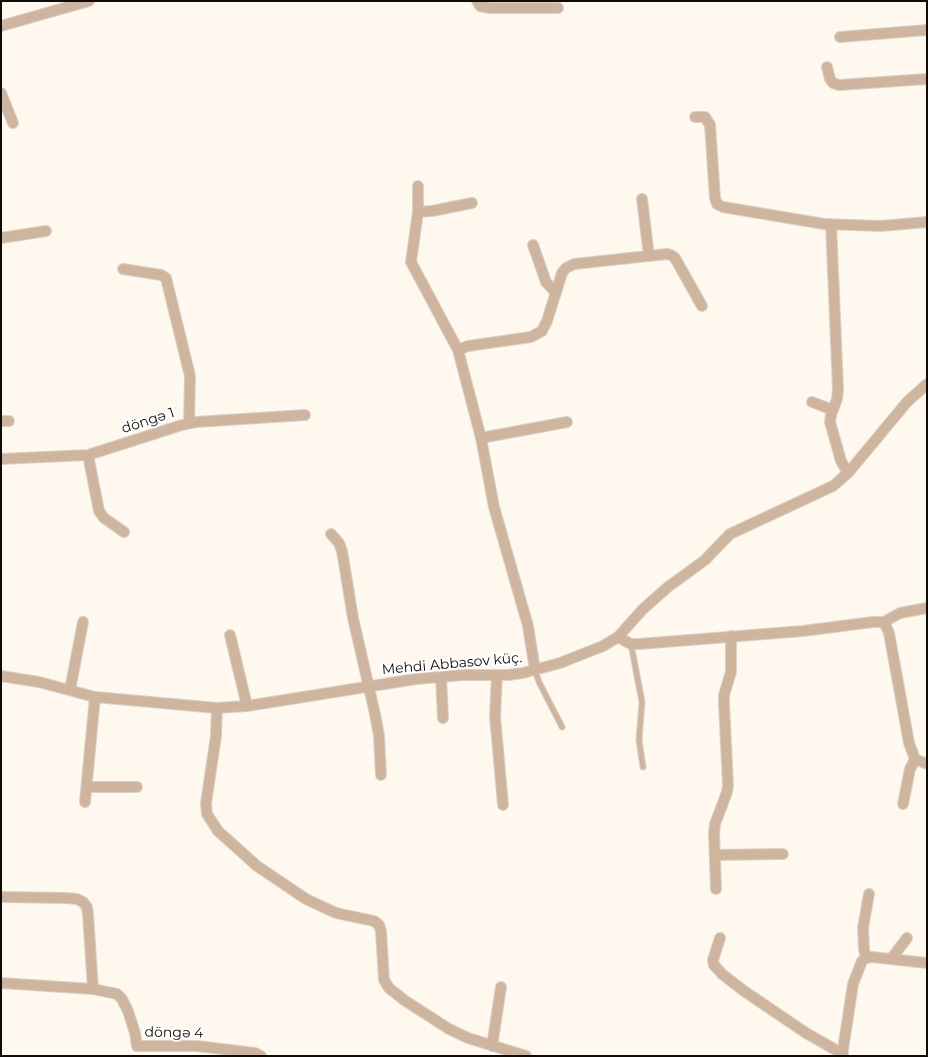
<!DOCTYPE html>
<html>
<head>
<meta charset="utf-8">
<style>
	body { margin:0 }
	#map { position:relative; width:928px; height:1057px; overflow:hidden; background:#fef8ee; font-family:Montserrat,sans-serif }
	canvas { display:block }
	.frame { position:absolute; inset:0; border:2px solid #0f0c07; pointer-events:none }
</style>
</head>
<body>
<div id="map">
<canvas width="928" height="1057"></canvas>
<div class="frame"></div>
</div>
<script>
const context = document.querySelector('canvas').getContext('2d');
context.lineJoin = 'round';
const shape = rows => new Path2D(rows.map(r => 'M' + r).join(''));
function trace(path, color, width, dash) { context.strokeStyle = color; context.lineWidth = width; context.lineCap = dash ? 'butt' : 'round'; context.setLineDash(dash || []); context.stroke(path); }
function label(font, color, halo, rows, align = 'center') {
  context.font = font + ' Montserrat,sans-serif'; context.lineWidth = 4; context.setLineDash([]); context.textBaseline = 'middle'; context.strokeStyle = halo; context.fillStyle = color; for (const [text, x, y, turn = 0] of rows) {
    context.save(); context.translate(x, y); context.rotate((+turn || 0) * Math.PI / 180); context.textAlign = isNaN(turn) ? turn : align; if (halo) context.strokeText(text, 0, 0); context.fillText(text, 0, 0); context.restore();
  }
}
const lane = shape([
	[631,644,642,702,639,740,643,767],
	[535,670,539,682,562,727]
]);
const street = shape([
	[477,1,480,6,490,8,558,8],
	[1,26,89,1],
	[840,37,927,30],
	[827,67,830,79,833,83,839,85,927,79],
	[1,93,13,123],
	[695,117,705,117,710,125,715,198,717,204,723,207,824,224,881,226,927,222],
	[418,186,418,212,411,262,458,350,481,438,494,507,528,626,535,670],
	[642,199,649,256],
	[418,212,432,211,472,203],
	[831,224,838,389,837,399,831,415,830,422,841,461,848,473],
	[1,238,46,231],
	[533,245,546,282,556,293],
	[123,269,161,275,166,278,190,376,189,423],
	[458,350,468,346,531,337,542,331,547,321,562,273,566,268,574,264,667,254,671,255,675,258,702,306],
	[812,402,833,410],
	[1,421,9,421],
	[481,438,567,422],
	[88,455,99,511,104,518,124,532],
	[1,459,88,455,182,425,196,422,305,415],
	[331,534,339,543,342,551,353,618,375,714,379,736,381,775],
	[884,622,900,613,927,608],
	[230,635,247,706],
	[618,637,631,644,639,644,803,631,873,622,884,622,889,633,909,743,915,759,927,764],
	[497,675,495,716,503,805],
	[1,676,39,682,95,697,217,708,247,706,416,679,463,675,508,675,523,673,560,663,603,646,618,637,643,609,668,587,705,560,730,534,833,486,848,473,907,402,927,384],
	[441,677,443,718],
	[70,690,83,622],
	[217,708,216,736,206,803,207,814,218,831,257,866,306,899,336,913,374,921,379,925,381,931,384,980,389,988,404,1000,449,1029,468,1038,526,1056],
	[87,787,137,787],
	[85,802,95,697],
	[903,804,910,769,915,759],
	[715,855,783,854],
	[716,889,714,833,715,824,727,792,728,785,724,704,724,695,731,672,731,636],
	[1,897,66,898,77,899,83,902,87,907,88,914,93,989],
	[720,938,713,960,714,965,722,974,744,991,806,1033,843,1054],
	[866,958,864,949,863,928,869,894],
	[891,959,907,938],
	[1,983,93,989,117,994,122,999,128,1011,135,1033,137,1046,197,1046,255,1053,261,1056],
	[492,1046,501,987],
	[842,1056,853,984,862,961,866,958,872,957,927,963]
]);
const streetNames = [
	["döngə 1",148,421,-18],
	["Mehdi Abbasov küç.",452,664,-5],
	["döngə 4",174,1033,1]
];
trace(lane, '#d8d2c9', 7);
trace(street, '#d8d2c9', 12);
trace(lane, '#d0b59e', 5);
trace(street, '#d0b59e', 10);
label('14px', '#0f0c07', '#fff', streetNames);
</script>
</body>
</html>
